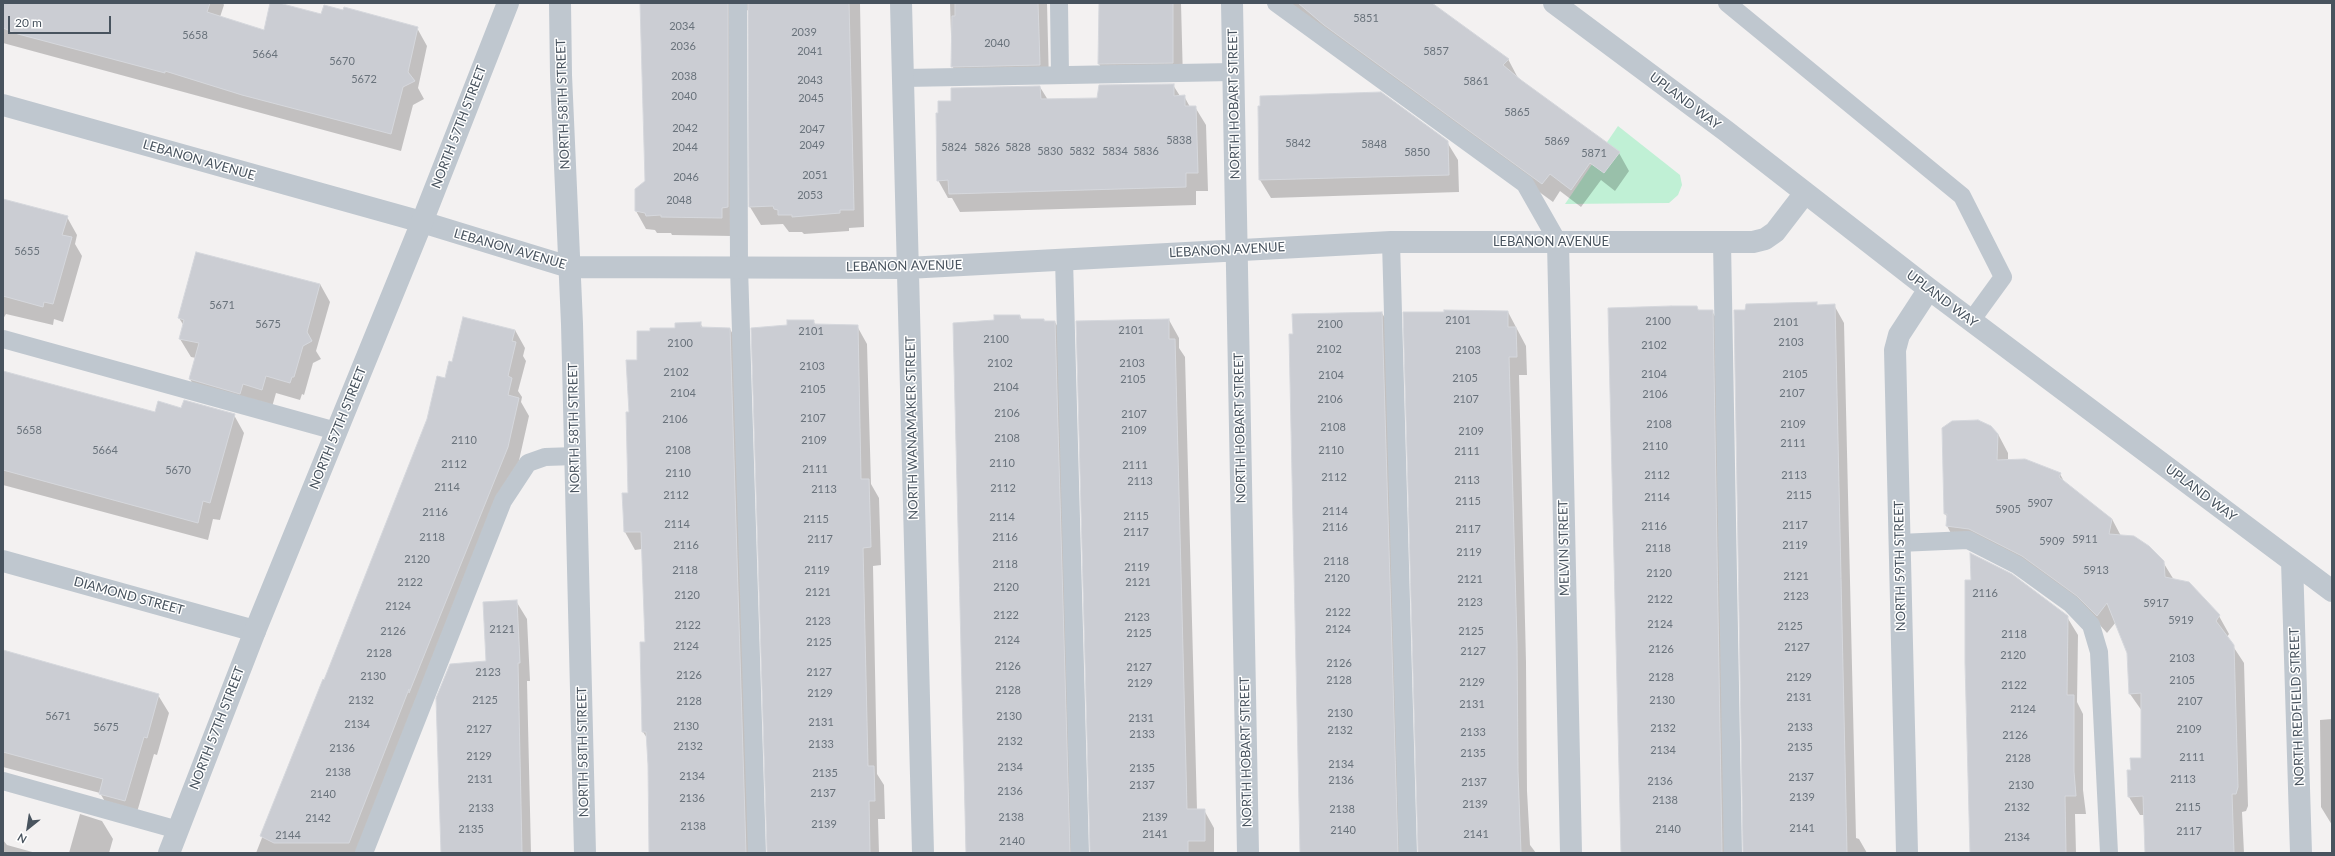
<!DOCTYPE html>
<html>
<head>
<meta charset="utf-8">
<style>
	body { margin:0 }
	#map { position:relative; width:2335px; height:856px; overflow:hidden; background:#f3f1f1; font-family:Lato,sans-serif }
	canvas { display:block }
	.frame { position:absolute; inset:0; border:4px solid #48535e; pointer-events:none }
	.north { position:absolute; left:8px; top:808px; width:40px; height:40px; -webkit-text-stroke:3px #fff; paint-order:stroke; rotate:210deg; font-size:11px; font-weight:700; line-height:16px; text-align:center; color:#48535e }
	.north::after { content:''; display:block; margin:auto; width:14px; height:18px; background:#48535e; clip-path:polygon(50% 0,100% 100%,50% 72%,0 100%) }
	.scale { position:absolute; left:8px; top:16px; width:103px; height:18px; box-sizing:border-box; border:2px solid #48535e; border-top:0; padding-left:5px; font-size:12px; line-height:14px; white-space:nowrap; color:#48535e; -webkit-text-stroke:3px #fff; paint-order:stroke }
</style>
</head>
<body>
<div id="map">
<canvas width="2335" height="856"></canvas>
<div class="frame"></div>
<div class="north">N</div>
<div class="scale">20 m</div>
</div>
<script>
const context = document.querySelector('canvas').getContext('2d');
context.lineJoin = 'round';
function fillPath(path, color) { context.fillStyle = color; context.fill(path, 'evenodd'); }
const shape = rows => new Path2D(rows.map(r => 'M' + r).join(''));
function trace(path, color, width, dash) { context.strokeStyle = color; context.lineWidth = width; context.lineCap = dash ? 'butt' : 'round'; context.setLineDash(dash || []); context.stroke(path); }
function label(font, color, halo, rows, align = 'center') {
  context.font = font + ' Lato,sans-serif'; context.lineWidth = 3; context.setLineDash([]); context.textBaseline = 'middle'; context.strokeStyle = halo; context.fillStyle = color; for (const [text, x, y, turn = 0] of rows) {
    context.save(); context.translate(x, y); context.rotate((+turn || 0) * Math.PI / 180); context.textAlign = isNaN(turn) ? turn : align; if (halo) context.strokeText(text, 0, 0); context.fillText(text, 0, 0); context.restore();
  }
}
const green = shape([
	[1618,126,1680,175,1682,185,1678,195,1669,203,1565,204]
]);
const shadow = shape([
	[3,3,223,3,224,5,220,17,265,31,271,3,275,3,322,15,417,28,427,46,418,88,424,99,413,105,401,151,3,43],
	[642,3,860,3,864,227,849,228,849,231,804,234,802,232,789,232,783,224,761,225,750,207,748,10,739,15,732,236,672,235,671,233,657,233,655,230,646,229,636,211,646,181],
	[950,3,1047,3,1049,83,963,84,952,66],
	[1099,3,1181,3,1183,80,1110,82,1099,64],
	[1284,3,1425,3,1508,59,1518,78,1619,153,1629,171,1615,191,1601,180,1581,207,1560,191,1553,202,1335,43],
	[1173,85,1180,96,1184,96,1190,107,1195,107,1206,125,1208,191,1196,191,1196,205,960,212,952,198,948,198,938,180,952,102,1040,87,1048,100,1098,99],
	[1447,142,1458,160,1459,192,1271,198,1260,180],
	[3,201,67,217,77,235,75,244,82,256,63,322,54,319,53,325,6,314,3,319],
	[320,284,330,302,316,351,321,359,313,363,304,395,302,394,300,400,276,393,272,407,200,397,190,379,196,358,191,357,180,339,184,326,179,318],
	[1816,303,1818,306,1834,305,1844,323,1856,838,1859,839,1867,853,1744,853,1746,311],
	[1697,307,1699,311,1712,311,1722,329,1732,853,1622,853],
	[1508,312,1526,346,1527,375,1519,375,1526,662,1527,791,1530,845,1536,853,1419,853],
	[1382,313,1392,330,1408,853,1301,853],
	[1020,316,1022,320,1044,320,1045,322,1055,322,1065,340,1079,853,966,853,954,324,995,321],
	[1169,320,1179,338,1179,348,1185,357,1197,810,1204,810,1214,828,1214,853,1091,853],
	[813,321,816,325,857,326,867,344,871,484,879,498,881,565,873,566,877,774,884,785,885,819,878,819,879,853,768,853,788,326],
	[700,323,703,328,730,329,740,347,756,853,651,853,647,738,643,732,646,643,642,549,635,550,625,532,629,494,630,413,638,361,676,329],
	[515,330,525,348,523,356,526,361,518,391,522,397,521,402,529,416,518,465,362,853,256,853,428,419,453,363],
	[3,373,156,413,182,409,234,415,244,433,220,520,213,519,208,540,3,485],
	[1998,434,2008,453,2008,460,2025,460,2060,474,2066,485,2112,519,2121,536,2163,562,2174,580,2219,616,2229,634,2227,637,2244,663,2248,806,2246,811,2242,812,2244,853,2146,853,2145,815,2140,815,2129,797,2128,771,2132,771,2142,759,2142,711,2130,694,2128,653,2116,622,2107,633,2089,613,2034,574,1957,544,1947,526,1948,518,1945,514],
	[516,601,527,619,530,681,527,681,531,853,442,853,437,699,487,662],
	[2067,617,2078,635,2077,702,2083,714,2083,790,2086,814,2075,814,2076,853,1971,853],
	[3,651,158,695,169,713,157,755,154,754,135,819,111,812,100,793,3,767],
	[2332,719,2332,825,2321,807,2320,720],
	[80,814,102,821,113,839,109,853,69,853],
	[3,840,7,845,36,853,3,853]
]);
const building = shape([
	[3,3,210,3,207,12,264,30,270,3,279,3,321,14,324,5,343,10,344,7,418,27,408,72,415,81,403,87,391,134,242,95,165,71,165,73,18,34,3,28,3,3],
	[640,3,728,3,728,207,722,208,722,218,661,217,661,215,646,216,645,213,635,211,635,189,645,181,640,3],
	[748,3,849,3,854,210,840,210,840,213,792,217,792,215,778,215,778,210,774,209,773,206,749,207,748,3],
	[955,3,1038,3,1040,65,951,67,952,16,955,16,955,3],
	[1099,3,1173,3,1173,63,1098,64,1099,3],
	[1298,3,1432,3,1509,59,1503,65,1521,80,1620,152,1604,173,1590,163,1571,190,1550,174,1542,184,1324,25,1298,3],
	[1174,84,1174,96,1185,95,1185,106,1196,106,1198,173,1186,173,1186,187,949,194,948,180,937,181,936,113,938,113,938,101,951,101,951,88,1040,86,1041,99,1097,98,1099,85,1174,84],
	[1381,92,1448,141,1449,175,1259,180,1258,106,1260,106,1260,96,1381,92],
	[3,199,68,216,62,235,72,237,53,304,44,302,43,307,3,296,3,199],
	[196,252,320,284,307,332,312,341,303,346,294,377,292,377,290,383,266,376,262,390,243,384,240,394,189,379,199,343,179,339,184,320,178,318,196,252],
	[1817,302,1817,305,1835,304,1847,853,1743,853,1734,310,1745,310,1746,304,1817,302],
	[1671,306,1697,306,1698,310,1713,310,1722,853,1621,853,1608,308,1671,306],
	[1444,310,1508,311,1508,327,1516,327,1517,357,1509,357,1517,643,1518,772,1521,853,1418,853,1403,312,1444,312,1444,310],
	[1382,312,1398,853,1300,853,1289,334,1293,334,1292,314,1382,312],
	[994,315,1020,315,1020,319,1044,319,1044,321,1055,321,1070,853,966,852,953,323,994,320,994,315],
	[463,317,515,330,512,341,516,342,508,376,512,378,508,395,519,398,508,447,409,693,409,689,349,843,274,843,260,836,323,679,324,680,427,419,437,376,445,378,449,361,452,362,463,317],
	[1169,319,1169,339,1175,339,1176,377,1187,809,1205,809,1205,841,1188,841,1188,853,1090,853,1076,321,1169,319],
	[787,320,814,320,814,324,858,325,861,479,869,479,871,547,863,548,868,766,874,766,875,801,869,801,870,853,767,853,751,328,787,325,787,320],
	[701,322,701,327,730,328,746,853,649,853,648,764,646,732,642,732,640,642,645,642,641,532,624,532,623,511,622,493,628,493,626,412,629,412,626,360,637,360,637,331,650,331,650,328,675,328,675,323,701,322],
	[3,371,155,412,158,401,181,408,184,400,235,414,210,503,203,501,198,523,3,470,3,371],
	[1978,420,1991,426,1998,434,1997,460,2025,459,2061,473,2059,477,2112,519,2109,534,2134,536,2149,546,2164,561,2165,577,2189,582,2220,615,2216,621,2234,645,2238,787,2236,794,2232,794,2234,853,2145,853,2143,796,2128,797,2127,770,2131,770,2130,758,2141,758,2141,693,2129,694,2127,653,2107,603,2097,616,2077,596,2022,556,1969,529,1946,526,1947,514,1944,514,1942,428,1952,421,1978,420],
	[1970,553,2012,574,2068,616,2067,695,2074,695,2074,772,2076,796,2065,796,2066,853,1970,853,1965,663,1965,580,1971,580,1970,553],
	[517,600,520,663,518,663,522,853,441,853,436,698,450,664,486,661,483,602,517,600],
	[3,650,159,694,147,738,144,737,125,801,99,794,103,779,3,752,3,650]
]);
const service = shape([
	[738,3,739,267,757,853],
	[1059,3,1060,75],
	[1276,3,1525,184,1558,242],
	[1727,3,1962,196,2003,277,1971,321],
	[904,78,1233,72],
	[1391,242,1408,853],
	[1722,242,1733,853],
	[1064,259,1080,853],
	[3,339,336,431],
	[1899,543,1968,540,2017,565,2071,604,2091,625,2099,652,2109,853],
	[3,781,178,830],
	[364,853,503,501,528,463,545,457,575,456]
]);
const minor = shape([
	[560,3,561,75,572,324,585,853],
	[901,3,923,853],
	[1232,3,1248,853],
	[1554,3,1726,131,1929,289,2332,591],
	[3,105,422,222,569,267,907,268,1391,242,1753,242,1765,239,1775,232,1805,193],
	[1558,242,1571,853],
	[3,561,255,631],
	[2292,561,2301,853],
	[1907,853,1895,350,1899,335,1929,289]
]);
const tertiary = shape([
	[169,853,255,631,422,222,508,3]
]);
const numberNames = [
	["5851",1366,18],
	["2034",682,26],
	["2039",804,32],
	["5658",195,35],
	["2040",997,43],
	["2036",683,46],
	["2041",810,51],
	["5857",1436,51],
	["5664",265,54],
	["5670",342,61],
	["2038",684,76],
	["5672",364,79],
	["2043",810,80],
	["5861",1476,81],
	["2040",684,96],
	["2045",811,98],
	["5865",1517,112],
	["2042",685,128],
	["2047",812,129],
	["5838",1179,140],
	["5869",1557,141],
	["5842",1298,143],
	["5848",1374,144],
	["2049",812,145],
	["2044",685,147],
	["5824",954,147],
	["5826",987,147],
	["5828",1018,147],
	["5830",1050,151],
	["5832",1082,151],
	["5834",1115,151],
	["5836",1146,151],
	["5850",1417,152],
	["5871",1594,153],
	["2051",815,175],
	["2046",686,177],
	["2053",810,195],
	["2048",679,200],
	["5655",27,251],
	["5671",222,305],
	["2101",1458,320],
	["2100",1658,321],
	["2101",1786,322],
	["5675",268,324],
	["2100",1330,324],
	["2101",1131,330],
	["2101",811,331],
	["2100",996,339],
	["2103",1791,342],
	["2100",680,343],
	["2102",1654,345],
	["2102",1329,349],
	["2103",1468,350],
	["2102",1000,363],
	["2103",1132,363],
	["2103",812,366],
	["2102",676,372],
	["2104",1654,374],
	["2105",1795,374],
	["2104",1331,375],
	["2105",1465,378],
	["2105",1133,379],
	["2104",1006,387],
	["2105",813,389],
	["2104",683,393],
	["2107",1792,393],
	["2106",1655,394],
	["2106",1330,399],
	["2107",1466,399],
	["2106",1007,413],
	["2107",1134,414],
	["2107",813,418],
	["2106",675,419],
	["2108",1659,424],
	["2109",1793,424],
	["2108",1333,427],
	["5658",29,430],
	["2109",1134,430],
	["2109",1471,431],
	["2108",1007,438],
	["2110",464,440],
	["2109",814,440],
	["2111",1793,443],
	["2110",1655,446],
	["5664",105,450],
	["2108",678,450],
	["2110",1331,450],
	["2111",1467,451],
	["2110",1002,463],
	["2112",454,464],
	["2111",1135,465],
	["2111",815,469],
	["5670",178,470],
	["2110",678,473],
	["2112",1657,475],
	["2113",1794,475],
	["2112",1334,477],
	["2113",1467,480],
	["2113",1140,481],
	["2114",447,487],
	["2112",1003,488],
	["2113",824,489],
	["2112",676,495],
	["2115",1799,495],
	["2114",1657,497],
	["2115",1468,501],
	["5907",2040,503],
	["5905",2008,509],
	["2114",1335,511],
	["2116",435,512],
	["2115",1136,516],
	["2114",1002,517],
	["2115",816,519],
	["2114",677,524],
	["2117",1795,525],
	["2116",1654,526],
	["2116",1335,527],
	["2117",1468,529],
	["2117",1136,532],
	["2118",432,537],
	["2116",1005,537],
	["2117",820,539],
	["5911",2085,539],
	["5909",2052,541],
	["2116",686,545],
	["2119",1795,545],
	["2118",1658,548],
	["2119",1469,552],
	["2120",417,559],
	["2118",1336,561],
	["2118",1005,564],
	["2119",1137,567],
	["2118",685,570],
	["2119",817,570],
	["5913",2096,570],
	["2120",1659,573],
	["2121",1796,576],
	["2120",1337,578],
	["2121",1470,579],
	["2122",410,582],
	["2121",1138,582],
	["2120",1006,587],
	["2121",818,592],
	["2116",1985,593],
	["2120",687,595],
	["2123",1796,596],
	["2122",1660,599],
	["2123",1470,602],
	["5917",2156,603],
	["2124",398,606],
	["2122",1338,612],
	["2122",1006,615],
	["2123",1137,617],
	["5919",2181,620],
	["2123",818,621],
	["2124",1660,624],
	["2122",688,625],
	["2125",1790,626],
	["2121",502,629],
	["2124",1338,629],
	["2126",393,631],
	["2125",1471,631],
	["2125",1139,633],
	["2118",2014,634],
	["2124",1007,640],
	["2125",819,642],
	["2124",686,646],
	["2127",1797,647],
	["2126",1661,649],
	["2127",1473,651],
	["2128",379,653],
	["2120",2013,655],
	["2103",2182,658],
	["2126",1339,663],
	["2126",1008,666],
	["2127",1139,667],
	["2123",488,672],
	["2127",819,672],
	["2126",689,675],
	["2130",373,676],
	["2128",1661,677],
	["2129",1799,677],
	["2128",1339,680],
	["2105",2182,680],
	["2129",1472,682],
	["2129",1140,683],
	["2122",2014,685],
	["2128",1008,690],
	["2129",820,693],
	["2131",1799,697],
	["2132",361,700],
	["2125",485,700],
	["2130",1662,700],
	["2128",689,701],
	["2107",2190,701],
	["2131",1472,704],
	["2124",2023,709],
	["2130",1340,713],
	["5671",58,716],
	["2130",1009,716],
	["2131",1141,718],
	["2131",821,722],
	["2134",357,724],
	["2130",686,726],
	["5675",106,727],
	["2133",1800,727],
	["2132",1663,728],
	["2127",479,729],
	["2109",2189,729],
	["2132",1340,730],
	["2133",1473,732],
	["2133",1142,734],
	["2126",2015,735],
	["2132",1010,741],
	["2133",821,744],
	["2132",690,746],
	["2135",1800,747],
	["2136",342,748],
	["2134",1663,750],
	["2135",1473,753],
	["2129",479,756],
	["2111",2192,757],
	["2128",2018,758],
	["2134",1341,764],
	["2134",1010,767],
	["2135",1142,768],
	["2138",338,772],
	["2135",825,773],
	["2134",692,776],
	["2137",1801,777],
	["2131",480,779],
	["2113",2183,779],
	["2136",1341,780],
	["2136",1660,781],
	["2137",1474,782],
	["2137",1142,785],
	["2130",2021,785],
	["2136",1010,791],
	["2137",823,793],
	["2140",323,794],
	["2139",1802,797],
	["2136",692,798],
	["2138",1665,800],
	["2139",1475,804],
	["2132",2017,807],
	["2115",2188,807],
	["2133",481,808],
	["2138",1342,809],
	["2138",1011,817],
	["2139",1155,817],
	["2142",318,818],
	["2139",824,824],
	["2138",693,826],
	["2141",1802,828],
	["2135",471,829],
	["2140",1668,829],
	["2140",1343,830],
	["2117",2189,831],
	["2141",1155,834],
	["2141",1476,834],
	["2144",288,835],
	["2134",2017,837],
	["2140",1012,841]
];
const streetNames = [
	["UPLAND WAY",1685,101,37],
	["NORTH 58TH STREET",563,104,-92],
	["NORTH HOBART STREET",1234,104,-91],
	["NORTH 57TH STREET",459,127,-69],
	["LEBANON AVENUE",199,160,16],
	["LEBANON AVENUE",1551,242],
	["LEBANON AVENUE",510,249,16],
	["LEBANON AVENUE",1227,250,-3],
	["LEBANON AVENUE",904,266,-1],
	["UPLAND WAY",1942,299,37],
	["NORTH 57TH STREET",338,428,-68],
	["NORTH 58TH STREET",574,428,-91],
	["NORTH WANAMAKER STREET",912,428,-91],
	["NORTH HOBART STREET",1240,428,-91],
	["UPLAND WAY",2201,493,37],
	["MELVIN STREET",1564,548,-91],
	["NORTH 59TH STREET",1900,566,-91],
	["DIAMOND STREET",129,596,15],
	["NORTH REDFIELD STREET",2297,707,-92],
	["NORTH 57TH STREET",217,728,-69],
	["NORTH 58TH STREET",583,752,-91],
	["NORTH HOBART STREET",1246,752,-91]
];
fillPath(green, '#c0f0d5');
fillPath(shadow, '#0003');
fillPath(building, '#cbcdd3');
trace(building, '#d5d7dc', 1);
trace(service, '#bfc7cf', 18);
trace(minor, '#bfc7cf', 22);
trace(tertiary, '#bfc7cf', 22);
label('11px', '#69727b', null, numberNames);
label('13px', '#48535e', '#fff', streetNames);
</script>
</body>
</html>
